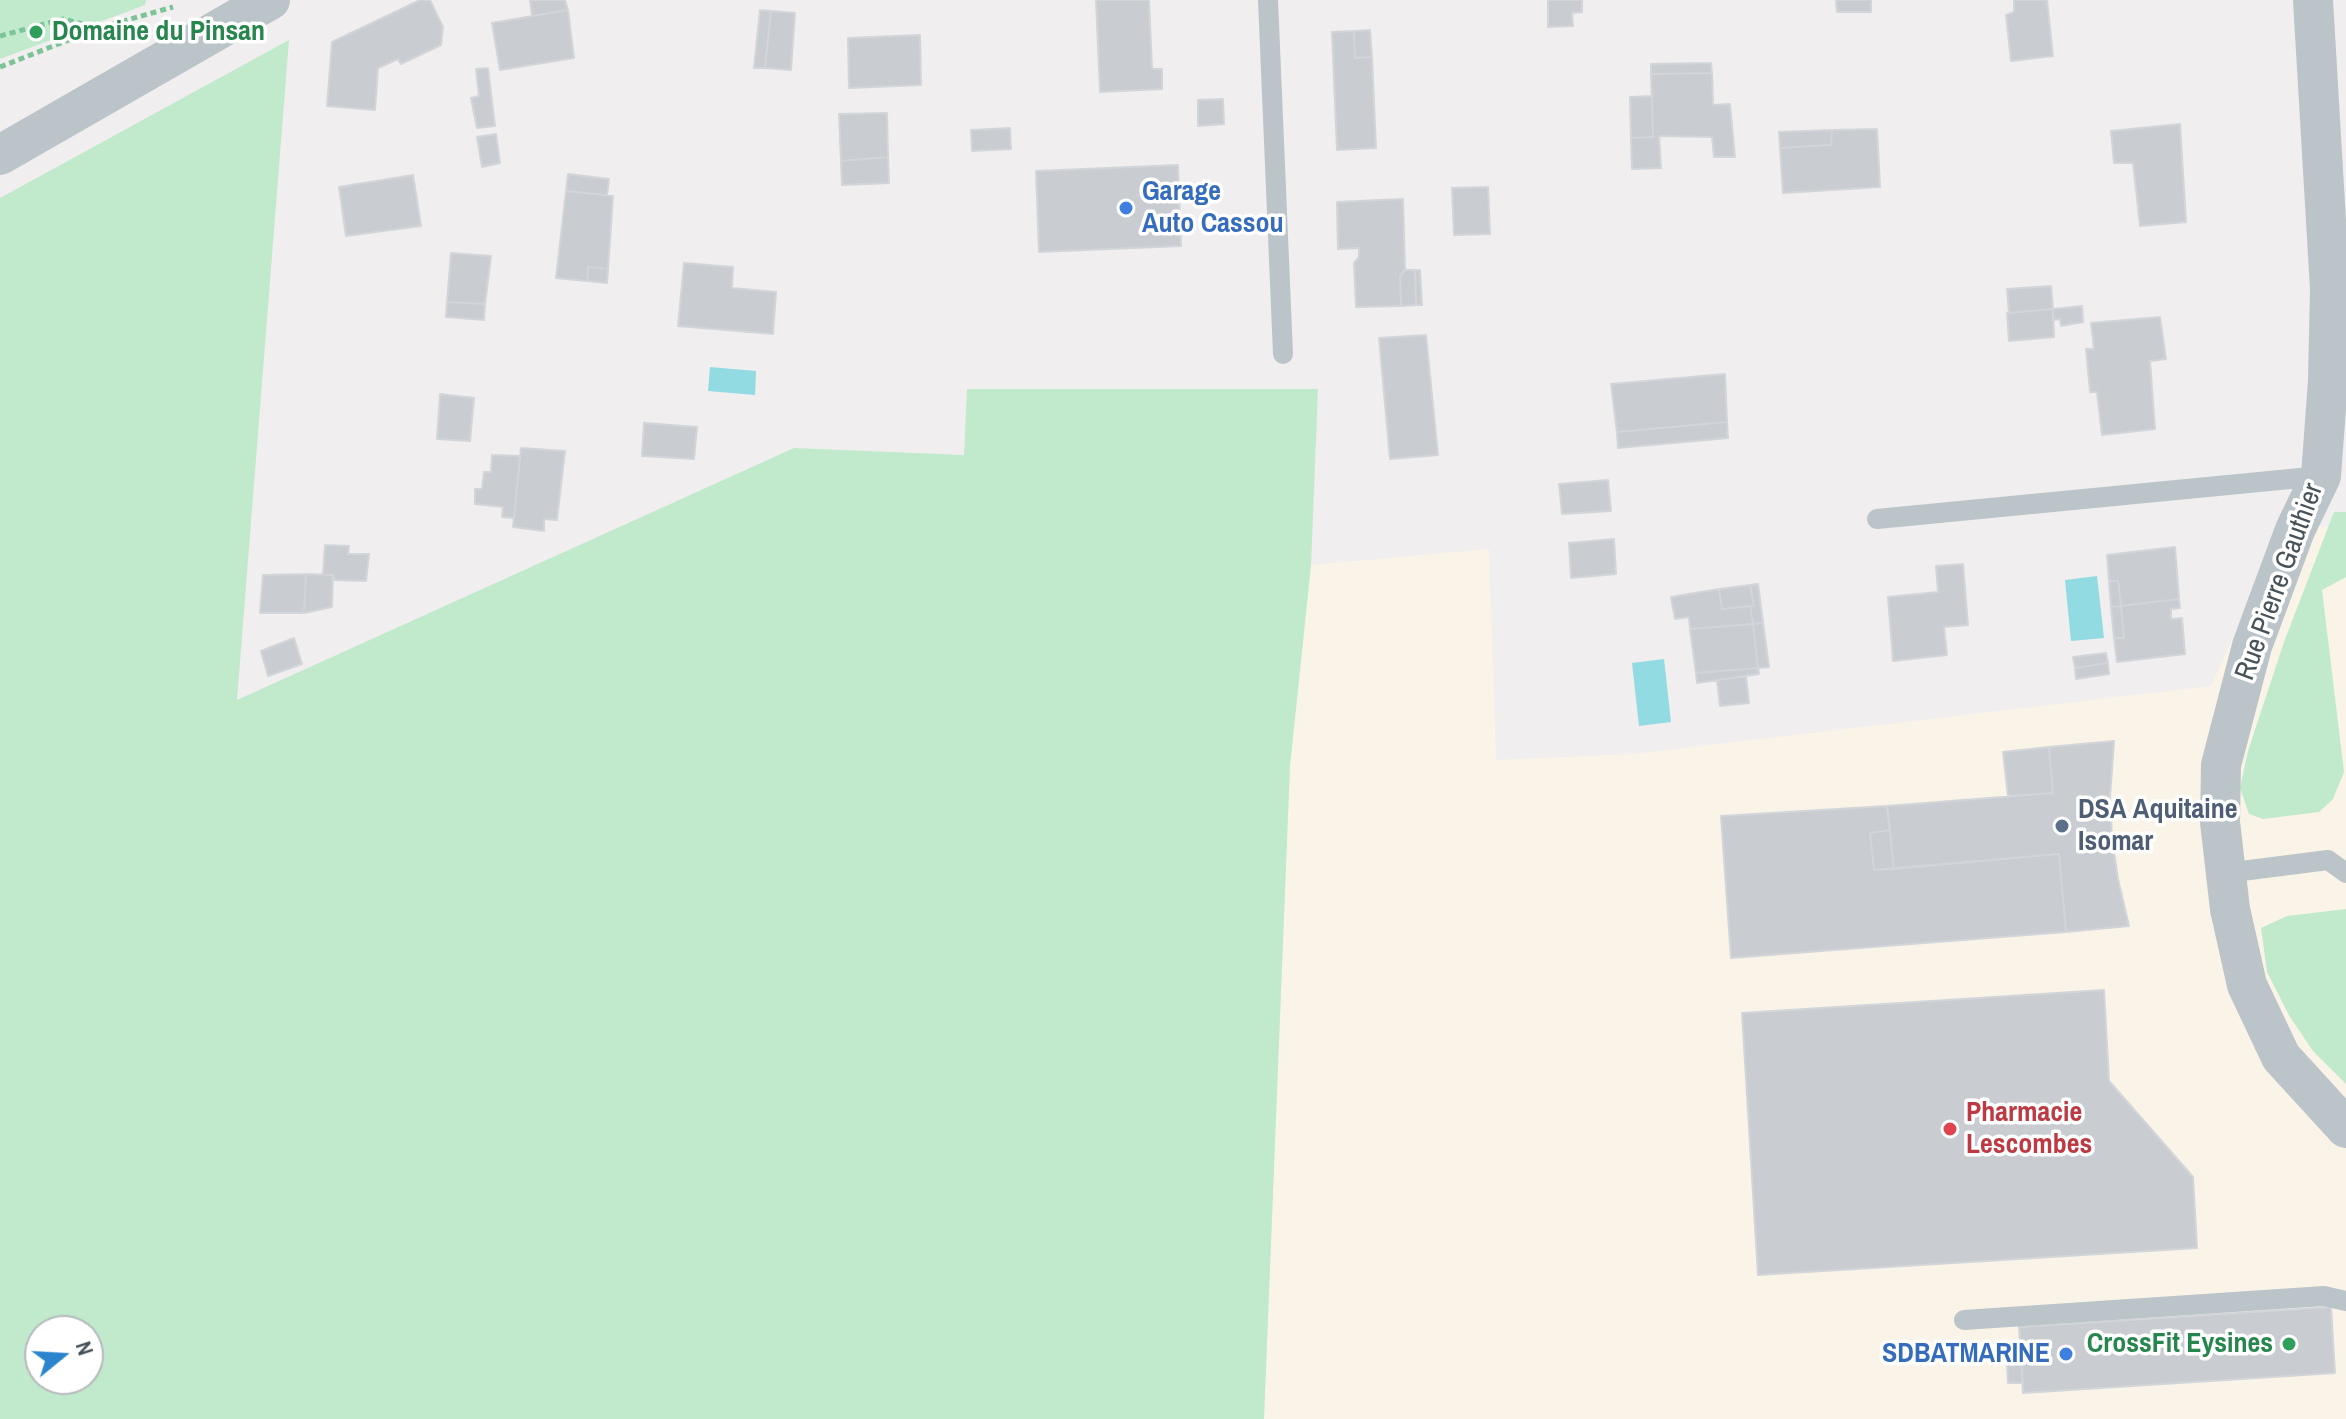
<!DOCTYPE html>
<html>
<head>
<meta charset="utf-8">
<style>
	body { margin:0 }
	#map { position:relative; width:2346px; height:1419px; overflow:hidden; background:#f0eeee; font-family:"Archivo Narrow",sans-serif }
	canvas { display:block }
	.north { position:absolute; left:24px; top:1315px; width:80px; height:80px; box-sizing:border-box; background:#fff; border:2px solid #b6babd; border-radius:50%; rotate:72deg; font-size:22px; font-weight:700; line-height:32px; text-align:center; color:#485359 }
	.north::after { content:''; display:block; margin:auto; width:28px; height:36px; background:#2c85cc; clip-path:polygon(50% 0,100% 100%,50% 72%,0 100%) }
</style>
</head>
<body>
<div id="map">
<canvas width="2346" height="1419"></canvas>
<div class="north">N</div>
</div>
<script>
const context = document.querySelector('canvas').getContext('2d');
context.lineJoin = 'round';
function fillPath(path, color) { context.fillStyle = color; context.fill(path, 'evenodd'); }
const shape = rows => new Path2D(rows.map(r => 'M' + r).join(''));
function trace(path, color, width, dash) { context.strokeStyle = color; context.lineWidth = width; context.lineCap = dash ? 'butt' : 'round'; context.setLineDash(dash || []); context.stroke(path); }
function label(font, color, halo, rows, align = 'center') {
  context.font = font + ' "Archivo Narrow",sans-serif'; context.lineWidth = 7; context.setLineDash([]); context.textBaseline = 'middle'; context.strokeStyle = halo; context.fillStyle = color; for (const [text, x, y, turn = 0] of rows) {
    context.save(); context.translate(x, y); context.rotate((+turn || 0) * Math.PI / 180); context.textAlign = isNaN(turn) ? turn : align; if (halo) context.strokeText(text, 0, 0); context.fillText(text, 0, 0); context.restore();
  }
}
const commercial = shape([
	[2346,524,2346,1419,1264,1419,1290,766,1311,565,1489,549,1496,760,1632,754,2211,686,2281,531]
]);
const green = shape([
	[0,0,146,0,145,5,0,59],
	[289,40,237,700,794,448,964,455,967,389,1318,389,1311,565,1290,766,1264,1419,0,1419,0,198],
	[40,1331,88,1331,88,1379,40,1379],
	[2334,512,2346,512,2346,577,2322,590,2344,772,2333,799,2319,812,2263,819,2249,814,2240,788,2248,751,2284,642],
	[2346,909,2346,1084,2313,1051,2290,1017,2267,972,2261,928,2287,916]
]);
const water = shape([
	[710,367,756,371,755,395,708,391],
	[2097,576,2104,638,2071,641,2065,580],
	[1664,659,1671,722,1639,726,1632,663]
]);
const building = shape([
	[420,0,430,0,443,27,441,45,401,64,398,59,378,68,375,110,327,106,332,42,420,0],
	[530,0,565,0,568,10,532,16,530,0],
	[1096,0,1149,0,1152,69,1162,69,1162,89,1100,92,1096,0],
	[1548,0,1582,0,1582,12,1572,13,1573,26,1548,27,1548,0],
	[1836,0,1871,0,1871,12,1837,12,1836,0],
	[2014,0,2047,0,2053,56,2011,61,2006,15,2014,12,2014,0],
	[568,10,574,58,500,70,492,23,568,10],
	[760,10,771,11,765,68,754,68,760,10],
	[771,11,795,13,791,70,765,68,771,11],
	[1370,30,1372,57,1355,58,1354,31,1370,30],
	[1354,31,1355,58,1372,57,1376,148,1337,150,1332,32,1354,31],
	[920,35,921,85,849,88,848,38,920,35],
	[1711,63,1712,73,1651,74,1651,64,1711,63],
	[488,68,495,126,477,128,471,98,479,96,476,69,488,68],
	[1712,73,1713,105,1730,104,1735,157,1714,157,1712,137,1659,136,1661,168,1632,169,1631,138,1653,137,1651,74,1712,73],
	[1652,96,1653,137,1631,138,1630,97,1652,96],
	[1223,99,1224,124,1198,126,1198,100,1223,99],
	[887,113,888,157,841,161,839,114,887,113],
	[2180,124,2186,222,2140,226,2133,163,2114,163,2111,131,2180,124],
	[1010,128,1011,149,972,151,971,130,1010,128],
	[1877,129,1880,187,1783,193,1780,148,1831,145,1832,130,1877,129],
	[1832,130,1831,145,1780,148,1779,132,1832,130],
	[496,134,500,163,482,167,477,137,496,134],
	[888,157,889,183,842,185,841,161,888,157],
	[1178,165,1181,246,1039,252,1036,171,1178,165],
	[568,174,609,179,607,195,566,191,568,174],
	[413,175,421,226,346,236,339,187,413,175],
	[1488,187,1490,234,1454,235,1452,188,1488,187],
	[566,191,613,196,608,269,588,267,587,281,556,278,566,191],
	[1403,199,1405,270,1400,276,1401,306,1356,307,1354,263,1359,257,1359,248,1338,249,1337,202,1403,199],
	[451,253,491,256,485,304,447,302,451,253],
	[684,263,733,267,732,288,776,292,773,334,678,326,684,263],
	[588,267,608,269,607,283,587,281,588,267],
	[1405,270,1415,270,1416,305,1401,306,1400,276,1405,270],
	[1415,270,1420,270,1422,305,1416,305,1415,270],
	[2051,286,2053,309,2009,313,2007,289,2051,286],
	[447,302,485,304,484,320,446,317,447,302],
	[2082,306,2083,322,2061,326,2060,319,2053,320,2053,309,2082,306],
	[2053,309,2054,337,2009,341,2007,313,2053,309],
	[2160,317,2166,359,2150,361,2155,429,2102,435,2097,392,2090,392,2086,349,2094,349,2091,323,2160,317],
	[1426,335,1438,455,1390,459,1379,338,1426,335],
	[1725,374,1727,422,1617,432,1611,384,1725,374],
	[440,394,474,398,470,441,437,439,440,394],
	[1727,422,1728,438,1618,448,1617,432,1727,422],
	[644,423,697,427,694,459,642,456,644,423],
	[521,448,565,451,557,520,544,519,544,531,513,527,521,448],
	[492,455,520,456,514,518,502,517,503,507,475,504,475,489,482,489,484,472,491,472,492,455],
	[1608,480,1611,511,1562,514,1559,484,1608,480],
	[1614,539,1616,574,1571,578,1569,543,1614,539],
	[325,545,349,546,348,554,369,554,366,581,334,580,333,575,323,575,325,545],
	[2175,547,2179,599,2121,606,2118,581,2109,581,2107,555,2175,547],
	[1963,564,1968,625,1944,627,1947,655,1893,661,1888,597,1938,592,1936,566,1963,564],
	[306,574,304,613,260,613,263,575,306,574],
	[306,574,333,575,332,607,304,613,306,574],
	[2109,581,2118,581,2121,606,2111,607,2109,581],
	[1758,584,1763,623,1753,624,1750,606,1754,606,1750,585,1758,584],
	[1750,585,1754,606,1722,609,1719,589,1750,585],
	[1719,589,1722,609,1750,606,1753,624,1690,629,1689,617,1675,619,1671,597,1719,589],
	[2179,599,2180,608,2171,609,2171,619,2182,618,2185,654,2117,662,2114,638,2124,638,2121,606,2179,599],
	[2121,606,2124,638,2114,638,2111,607,2121,606],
	[1763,623,1769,667,1758,668,1753,624,1763,623],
	[1753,624,1758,668,1696,673,1690,629,1753,624],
	[294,638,302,664,268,676,261,651,294,638],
	[2106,653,2108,663,2075,668,2073,657,2106,653],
	[2108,663,2109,674,2076,679,2075,668,2108,663],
	[1758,668,1759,674,1697,683,1696,673,1758,668],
	[1746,676,1749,703,1720,706,1717,680,1746,676],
	[2114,741,2110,797,2112,839,2118,879,2129,926,2066,932,2059,854,1894,869,1887,806,2053,793,2049,747,2114,741],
	[2049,747,2053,793,2008,796,2003,752,2049,747],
	[1887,806,1890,830,1870,833,1874,870,2059,854,2066,932,1731,958,1721,816,1887,806],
	[1890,830,1894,869,1874,870,1870,833,1890,830],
	[2104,990,2109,1081,2193,1177,2197,1248,1758,1275,1742,1013,2104,990],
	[2331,1307,2335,1373,2023,1393,2019,1327,2331,1307],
	[2021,1361,2023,1383,2008,1383,2007,1364,2021,1361]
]);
const path = shape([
	[0,36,63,19,99,28],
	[0,67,99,28,173,7]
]);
const service = shape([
	[1268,0,1283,354],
	[1877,519,2321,476],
	[2226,873,2328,860,2346,873],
	[1964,1320,2324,1296,2346,1301]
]);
const minor = shape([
	[2313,0,2330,289,2328,381,2321,476,2295,530,2252,646,2221,765,2220,822,2230,909,2247,985,2281,1057,2346,1128],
	[0,155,270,0]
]);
const markers = [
	[36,32,8,"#2e9e5b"],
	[1126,208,8,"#3f7fe0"],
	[2062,826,8,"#5c6f8a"],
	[1950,1129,8,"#e0444e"],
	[2289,1344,8,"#2e9e5b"],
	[2066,1354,8,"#3f7fe0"]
];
const leisureNames = [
	["Domaine du Pinsan",52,32],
	["CrossFit Eysines",2273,1344,"right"]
];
const shopNames = [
	["Garage",1142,192],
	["Auto Cassou",1142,224],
	["SDBATMARINE",2050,1354,"right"]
];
const streetNames = [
	["Rue Pierre Gauthier",2280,582,-70]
];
const serviceNames = [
	["DSA Aquitaine",2078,810],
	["Isomar",2078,842]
];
const healthNames = [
	["Pharmacie",1966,1113],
	["Lescombes",1966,1145]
];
fillPath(commercial, '#faf3e8');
fillPath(green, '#c0eacb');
fillPath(water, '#92dbe2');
fillPath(building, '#c9ccd0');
trace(building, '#d2d5d9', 2);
trace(path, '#7cc498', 5, [6, 4]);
trace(service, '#bbc4c9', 20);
trace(minor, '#bbc4c9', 40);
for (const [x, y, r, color] of markers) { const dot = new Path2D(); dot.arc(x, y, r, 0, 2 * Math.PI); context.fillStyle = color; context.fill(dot); trace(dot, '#fff', 3); }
label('bold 28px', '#27864d', '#fff', leisureNames, 'left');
label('bold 28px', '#366cbe', '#fff', shopNames, 'left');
label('28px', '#485359', '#fff', streetNames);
label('bold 28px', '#4e5e75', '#fff', serviceNames, 'left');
label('bold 28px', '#be3a42', '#fff', healthNames, 'left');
</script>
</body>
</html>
